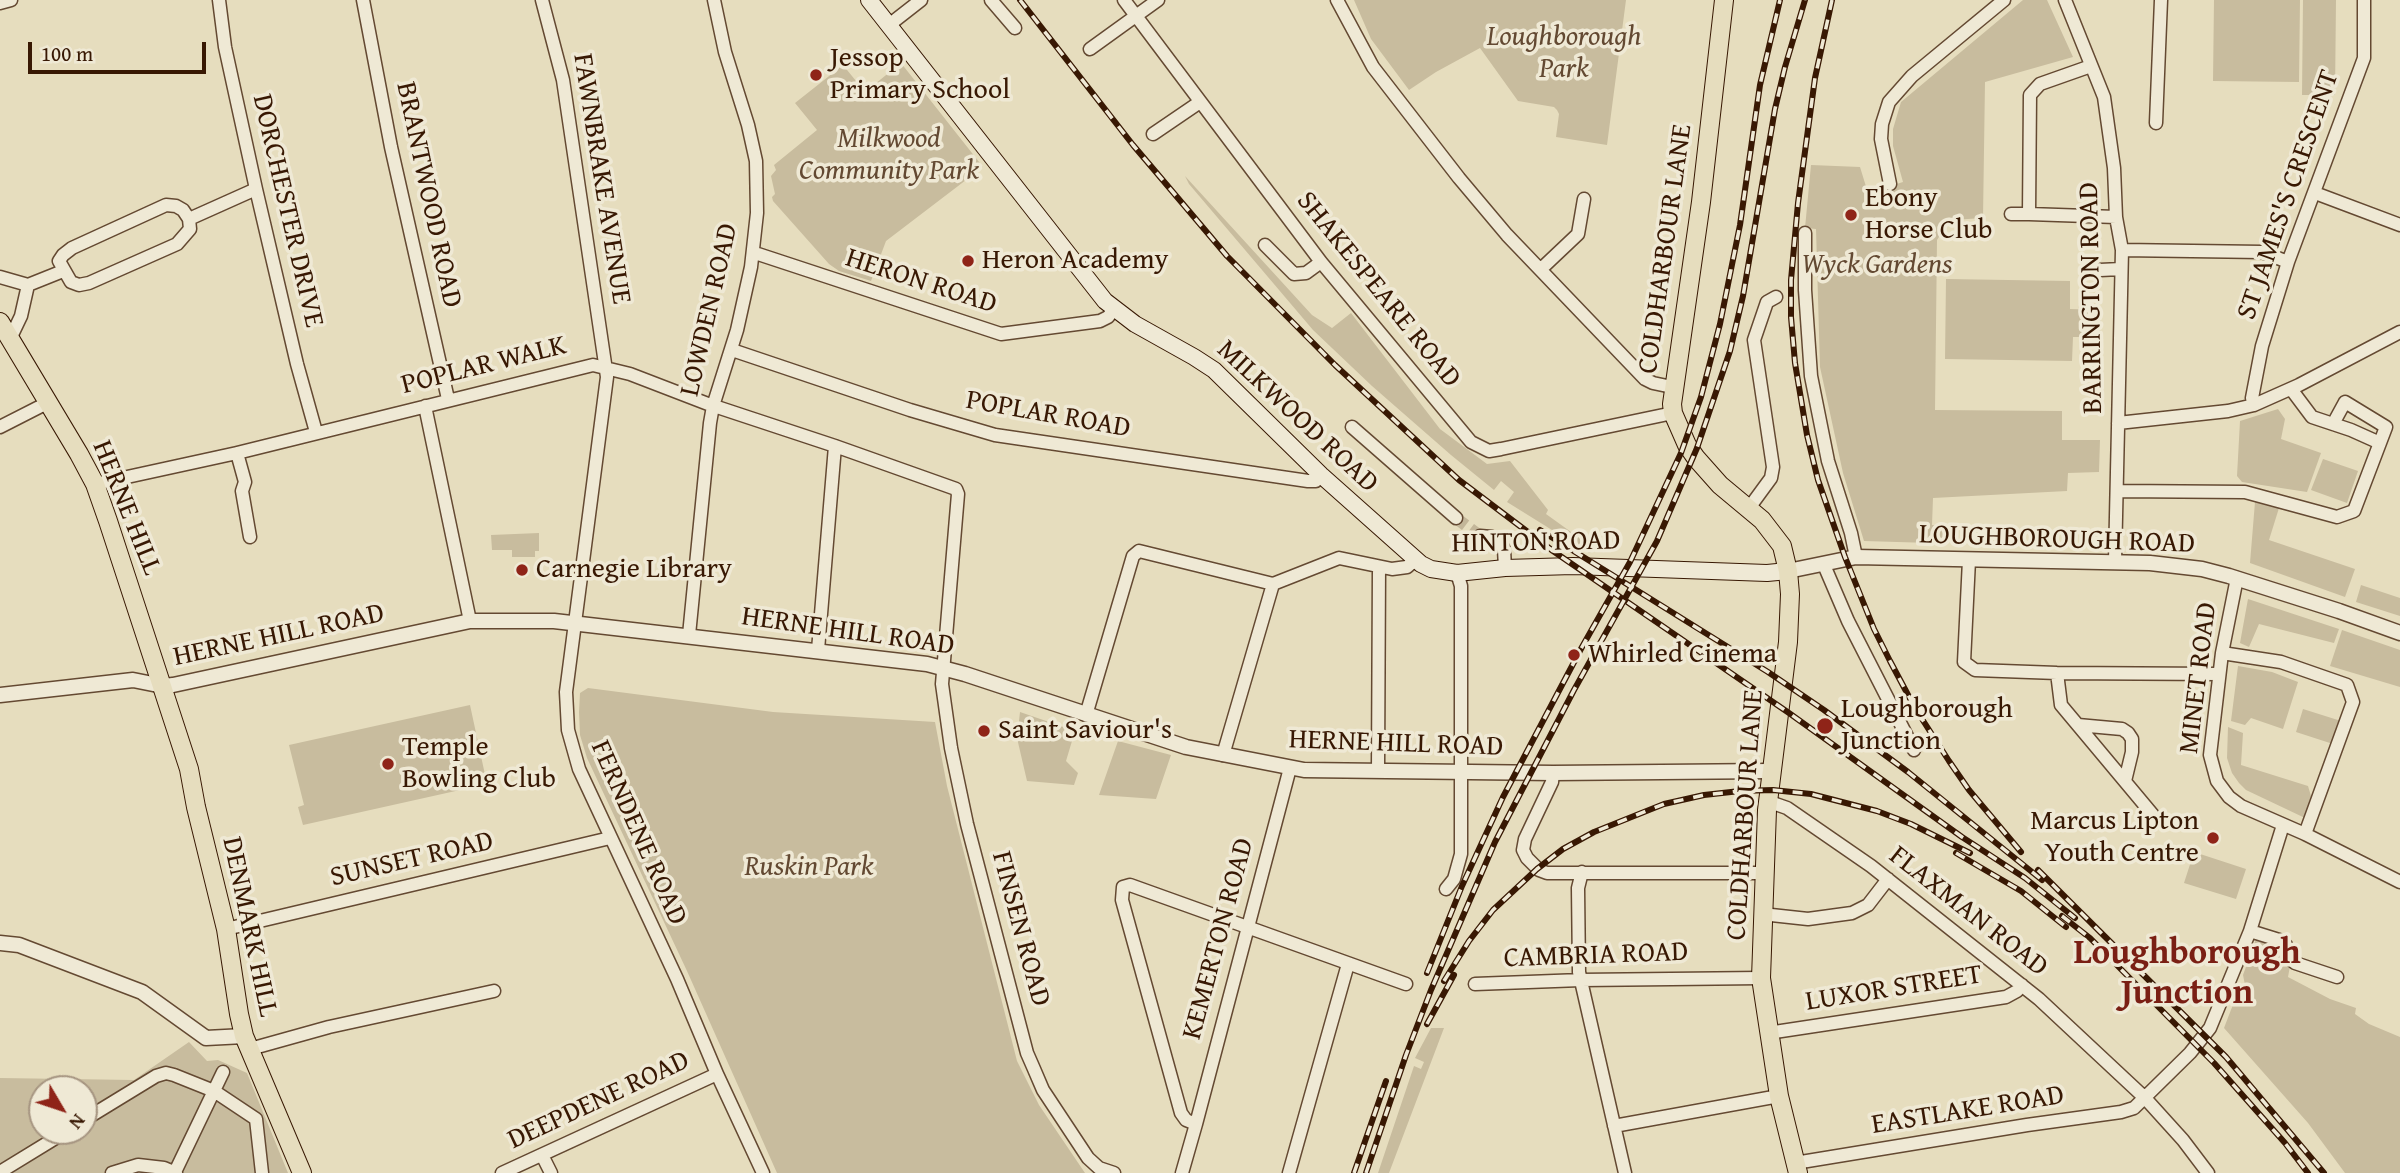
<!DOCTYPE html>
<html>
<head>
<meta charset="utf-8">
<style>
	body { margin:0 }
	#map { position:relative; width:2400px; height:1173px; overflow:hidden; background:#e6ddbe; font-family:"Gentium Book Plus",serif }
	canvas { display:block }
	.north { position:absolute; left:28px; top:1075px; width:70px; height:70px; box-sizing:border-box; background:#efe9d5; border:2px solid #a69581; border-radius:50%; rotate:129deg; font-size:19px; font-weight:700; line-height:28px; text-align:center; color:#381803 }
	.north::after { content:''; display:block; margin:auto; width:24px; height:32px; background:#8f2418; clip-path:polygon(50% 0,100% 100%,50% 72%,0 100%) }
	.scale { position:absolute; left:28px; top:42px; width:178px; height:32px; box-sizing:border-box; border:4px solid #381803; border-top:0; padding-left:9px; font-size:21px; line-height:24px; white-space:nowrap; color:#381803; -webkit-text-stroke:5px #efe9d5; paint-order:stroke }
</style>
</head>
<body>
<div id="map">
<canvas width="2400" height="1173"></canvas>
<div class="north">N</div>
<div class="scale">100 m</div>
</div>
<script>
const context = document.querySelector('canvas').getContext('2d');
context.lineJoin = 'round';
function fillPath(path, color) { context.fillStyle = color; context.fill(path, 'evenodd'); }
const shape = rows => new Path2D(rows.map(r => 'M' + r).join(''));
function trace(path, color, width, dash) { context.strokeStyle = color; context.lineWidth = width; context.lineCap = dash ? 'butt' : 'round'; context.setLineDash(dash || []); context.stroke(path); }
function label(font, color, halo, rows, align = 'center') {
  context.font = font + ' "Gentium Book Plus",serif'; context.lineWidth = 7; context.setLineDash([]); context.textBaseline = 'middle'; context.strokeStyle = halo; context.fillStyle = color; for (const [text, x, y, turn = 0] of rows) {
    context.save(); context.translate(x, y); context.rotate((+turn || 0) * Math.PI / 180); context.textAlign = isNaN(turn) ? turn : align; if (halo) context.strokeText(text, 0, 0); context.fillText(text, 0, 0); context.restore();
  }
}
const green = shape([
	[1354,0,1626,0,1607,145,1556,137,1559,114,1557,110,1554,107,1518,101,1480,48,1436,72,1409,90,1371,39],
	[2023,0,2047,0,2073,57,1985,82,1983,218,1953,220,1946,226,1937,240,1935,410,2062,411,2062,440,2100,440,2099,472,2068,473,2067,491,1933,498,1932,525,1954,526,1954,541,1931,543,1864,541,1843,473,1820,367,1816,229,1805,228,1811,165,1860,167,1868,193,1903,182,1893,146,1893,129,1901,102],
	[2214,0,2300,0,2299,82,2213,81],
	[2303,0,2336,0,2335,95,2302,95],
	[901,63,983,167,886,241,871,281,839,271,829,264,773,201,772,197,775,194,771,176,776,170,774,165,817,130,795,103,843,65,865,92],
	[1185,176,1312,315,1332,328,1351,313,1440,429,1487,464,1510,461,1548,510,1546,514,1596,550,1589,553,1507,502,1514,492,1501,481,1494,490,1451,455,1372,386,1313,330,1189,184],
	[1946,279,2070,281,2070,309,2101,310,2100,337,2073,337,2072,361,1945,359],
	[2278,409,2285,419,2281,439,2321,453,2307,492,2242,482,2237,476,2240,421],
	[2323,459,2358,471,2347,503,2311,490],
	[2255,502,2279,508,2269,540,2355,569,2345,597,2250,563],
	[539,533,539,551,535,551,535,557,512,557,512,550,492,550,491,535],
	[2361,585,2400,598,2400,616,2356,602],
	[2248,599,2339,629,2334,643,2259,624,2249,647,2240,643],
	[2342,630,2400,650,2400,687,2330,666],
	[2238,666,2272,672,2298,682,2283,729,2251,718,2245,725,2231,721],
	[588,688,773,712,935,722,947,786,1017,1061,1039,1105,1085,1173,777,1173,687,971,587,758,580,735,579,712,580,693],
	[470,705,487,784,303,825,298,807,304,805,289,745],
	[2303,709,2341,721,2333,744,2296,732],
	[1020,712,1075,731,1066,761,1078,773,1074,785,1027,781,1017,738],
	[2228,727,2243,733,2241,765,2308,786,2311,796,2305,818,2246,790,2239,783,2232,773,2227,758],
	[1118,741,1171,755,1156,799,1099,795],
	[2194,852,2246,869,2236,899,2184,883],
	[2256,939,2272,943,2283,961,2290,966,2288,977,2330,999,2356,1008,2355,1014,2369,1024,2400,1037,2400,1173,2345,1173,2308,1123,2224,1028,2239,989,2245,985,2243,975],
	[1431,1028,1444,1028,1389,1173,1378,1173,1414,1066,1421,1069,1424,1062,1415,1058],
	[189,1042,207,1061,218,1060,247,1073,288,1173,0,1173,0,1078,134,1080],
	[42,1089,84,1089,84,1131,42,1131]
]);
const minorTunnel = shape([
	[1456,518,1480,536]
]);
const minor = shape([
	[219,0,225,47,256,189,297,364,316,432],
	[363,0,391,147,448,399],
	[542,0,563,80,607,377,566,692,568,730,579,769,677,979,717,1074,763,1173],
	[991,0,1015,28],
	[1124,0,1321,262,1471,442,1489,451,1501,449,1673,413],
	[1337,0,1373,67,1459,178,1507,235,1645,379,1653,383,1672,387],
	[2065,0,2104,97,2114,168,2116,217,2122,250,2115,561],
	[0,3,11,0],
	[889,25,921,0],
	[1090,49,1158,0],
	[2091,66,2040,84,2030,95,2029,214,2116,217],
	[2156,123,2161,0],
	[1153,134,1200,102],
	[1890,184,1881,139,1882,124,1889,102,1912,76,2004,0],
	[2315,193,2400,225],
	[2011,214,2029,214],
	[189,219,183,210,176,206,166,205,72,248,63,255,59,261,71,282,79,285,89,283,177,244,190,229,189,219,256,189],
	[1805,233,1805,290,1811,376,1828,461,1851,533,1856,557],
	[1265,245,1294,274,1306,273,1321,262],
	[2122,250,2262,252,2288,262],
	[753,254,758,254,1001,334,1100,321,1108,317,1114,309],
	[1541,269,1578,234,1584,199],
	[2100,270,2121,269],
	[0,277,28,285,63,271],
	[10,339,21,316,28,285],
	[732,350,910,410,995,435,1308,481,1316,481,1321,475],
	[2291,389,2312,417,2351,430,2380,443],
	[2254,405,2252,398,2262,346,2288,262,2364,58,2364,0],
	[425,406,470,621],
	[2118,423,2228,411,2254,405,2299,385,2400,332],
	[0,427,49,402],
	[1352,427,1456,518],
	[237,453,245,482,242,491,250,537],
	[95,484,237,453,593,365,630,374,708,404,835,446,956,489,958,494,942,684,951,748,967,824,1027,1053,1034,1069,1043,1090,1088,1158,1099,1168,1114,1173],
	[2118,491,2245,492,2337,517,2354,511,2386,427,2345,402,2333,424],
	[1749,508,1771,478,1773,467,1754,340,1767,302,1776,297],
	[1480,536,1492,537,1500,543,1504,549,1505,568],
	[1969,560,1964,662,1975,670,2057,673,2219,674],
	[1824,565,1848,621,1914,750],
	[2237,578,2222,653,2210,755,2217,781,2229,797,2241,806,2305,834,2400,882],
	[689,635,710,423,713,406,737,330,751,267,757,213,756,161,748,125,725,52,714,0],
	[818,650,835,446],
	[2222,653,2281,662,2347,685,2353,702,2305,834],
	[2057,673,2061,705,2153,815],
	[1086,715,1133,556,1139,551,1273,584,1339,558,1392,569,1407,567,1415,560],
	[2078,725,2122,729,2128,733,2132,739,2132,752,2125,781],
	[1223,755,1273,584],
	[1378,771,1379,567],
	[1553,773,1552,782,1525,839,1523,850,1527,858,1539,870,1547,873,1763,873],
	[1767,801,1787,808,1871,866,2039,999,2145,1098,2183,1140,2208,1173],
	[1582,872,1578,888,1579,972,1625,1173],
	[1446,889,1454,879,1461,854,1461,586,1457,573],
	[1762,914,1808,919,1852,913,1868,905,1888,879],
	[226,929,610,838],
	[2250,931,2279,940,2286,945,2289,958,2295,963,2337,977],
	[1475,984,1581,980,1761,978],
	[1768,1033,2006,997,2017,991,2022,985],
	[250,1049,329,1027,494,991],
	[84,1120,156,1076,166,1073,174,1075,214,1091,256,1119,262,1173],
	[1196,1124,1290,768],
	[1614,1126,1779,1096],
	[542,1155,551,1173],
	[1795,1163,2027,1125,2121,1112,2134,1108,2190,1053,2210,1028,2250,931,2283,825],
	[0,1172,67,1131],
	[175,1172,223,1072],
	[112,1173,138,1165,164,1168,176,1173],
	[502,1173,717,1074],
	[1182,1173,1196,1124,1186,1120,1181,1113,1122,900,1123,887,1130,885,1406,984],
	[1289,1173,1348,964]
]);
const tertiary = shape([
	[1788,571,1856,557,2150,563,2202,569,2229,576,2339,611,2400,633],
	[0,695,133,680,163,686,173,685,470,621,554,621,927,664,965,674,1186,747,1304,770,1553,773,1771,771],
	[0,943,19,945,142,992,206,1038,244,1036]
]);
const secondary = shape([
	[869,0,1105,301,1135,324,1194,357,1214,370,1321,475,1421,564,1431,569,1457,573,1505,568,1573,566,1767,573,1788,571]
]);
const primary = shape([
	[1724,0,1701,202,1672,404,1673,413,1687,445,1696,458,1720,485,1762,520,1782,546,1788,571,1790,594,1788,642,1767,810,1761,978,1779,1096,1798,1173],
	[0,322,79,454,95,484,108,521,189,769,196,807,226,929,239,1014,244,1036,302,1173]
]);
const rail = shape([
	[1020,0,1133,145,1227,256,1335,365,1459,480,1553,551,1789,713,1962,837,2025,878,2075,918],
	[1832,0,1815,78,1798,203,1791,280,1791,317,1795,363,1807,435,1818,480,1845,557,1874,629,1890,661,1915,708,1949,761,1969,790,2021,852],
	[1540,530,1768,672,1824,710,1908,772,2042,880],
	[1956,853,2021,891,2066,927],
	[2038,870,2226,1057,2324,1173],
	[2062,916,2090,938,2214,1063,2285,1143,2308,1173],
	[1427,973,1462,886,1503,797,1582,647,1630,562,1681,453,1701,397,1720,324,1740,225,1760,85,1780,0],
	[1444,981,1469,941,1493,910,1537,869,1563,849,1594,832,1664,804,1704,795,1740,791,1773,790,1811,794,1877,811,1911,824,1970,853],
	[1427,1024,1454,975],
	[1354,1173,1386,1081],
	[1366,1173,1406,1055,1431,990,1495,842,1574,690,1657,541,1697,448,1730,351,1743,296,1775,109,1785,67,1805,0]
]);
const markers = [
	[816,75,7,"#8f2418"],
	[1851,215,7,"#8f2418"],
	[968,261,7,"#8f2418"],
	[522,570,7,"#8f2418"],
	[1574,655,7,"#8f2418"],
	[1825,726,9,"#8f2418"],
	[984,731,7,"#8f2418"],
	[388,764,7,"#8f2418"],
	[2213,838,7,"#8f2418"]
];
const parkNames = [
	["Loughborough",1564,38],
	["Park",1564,70],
	["Milkwood",889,140],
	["Community Park",889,172],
	["Wyck Gardens",1877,266],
	["Ruskin Park",809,868]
];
const poiNames = [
	["Jessop",830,59],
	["Primary School",830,91],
	["Ebony",1865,199],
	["Horse Club",1865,231],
	["Heron Academy",982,261],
	["Carnegie Library",536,570],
	["Whirled Cinema",1588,655],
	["Loughborough",1841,710],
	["Junction",1841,742],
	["Saint Saviour's",998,731],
	["Temple",402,748],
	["Bowling Club",402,780],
	["Marcus Lipton",2199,822,"right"],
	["Youth Centre",2199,854,"right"]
];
const streetNames = [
	["FAWNBRAKE AVENUE",601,179,81],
	["BRANTWOOD ROAD",428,195,78],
	["ST JAMES'S CRESCENT",2289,195,-71],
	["DORCHESTER DRIVE",287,211,77],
	["COLDHARBOUR LANE",1666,249,-82],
	["HERON ROAD",921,282,18],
	["SHAKESPEARE ROAD",1378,290,51],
	["BARRINGTON ROAD",2092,298,-91],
	["LOWDEN ROAD",710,310,-77],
	["POPLAR WALK",484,366,-14],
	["POPLAR ROAD",1048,415,10],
	["MILKWOOD ROAD",1297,417,43],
	["HERNE HILL",126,508,68],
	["LOUGHBOROUGH ROAD",2057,540,2],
	["HINTON ROAD",1536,543,-1],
	["HERNE HILL ROAD",848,632,8],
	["HERNE HILL ROAD",279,636,-12],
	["MINET ROAD",2199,678,-83],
	["HERNE HILL ROAD",1396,744,2],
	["COLDHARBOUR LANE",1746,815,-86],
	["FERNDENE ROAD",638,833,66],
	["SUNSET ROAD",412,860,-13],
	["FLAXMAN ROAD",1968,912,38],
	["DENMARK HILL",249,927,78],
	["FINSEN ROAD",1020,929,75],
	["KEMERTON ROAD",1219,939,-75],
	["CAMBRIA ROAD",1596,956,-2],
	["LUXOR STREET",1894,989,-9],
	["DEEPDENE ROAD",599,1101,-25],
	["EASTLAKE ROAD",1968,1111,-9]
];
const districtNames = [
	["Loughborough",2187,954],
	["Junction",2187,994]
];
fillPath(green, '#c8bc9e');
trace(minorTunnel, '#c3b699', 12, [12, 6]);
trace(minor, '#644932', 15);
trace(tertiary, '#644932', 17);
trace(secondary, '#381803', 18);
trace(primary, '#381803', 20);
trace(minor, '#efe9d5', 12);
trace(tertiary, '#efe9d5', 14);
trace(secondary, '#efe9d5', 16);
trace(primary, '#e6ddbe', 18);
trace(rail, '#381803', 6);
trace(rail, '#efe9d5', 3.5, [10]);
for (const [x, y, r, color] of markers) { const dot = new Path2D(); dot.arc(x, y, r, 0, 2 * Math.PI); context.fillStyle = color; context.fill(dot); trace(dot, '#efe9d5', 2.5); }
label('italic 28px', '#634932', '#efe9d5', parkNames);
label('28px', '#381803', '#efe9d5', poiNames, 'left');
label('28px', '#381803', '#efe9d5', streetNames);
label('bold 35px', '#7a1f14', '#efe9d5', districtNames);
</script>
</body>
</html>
